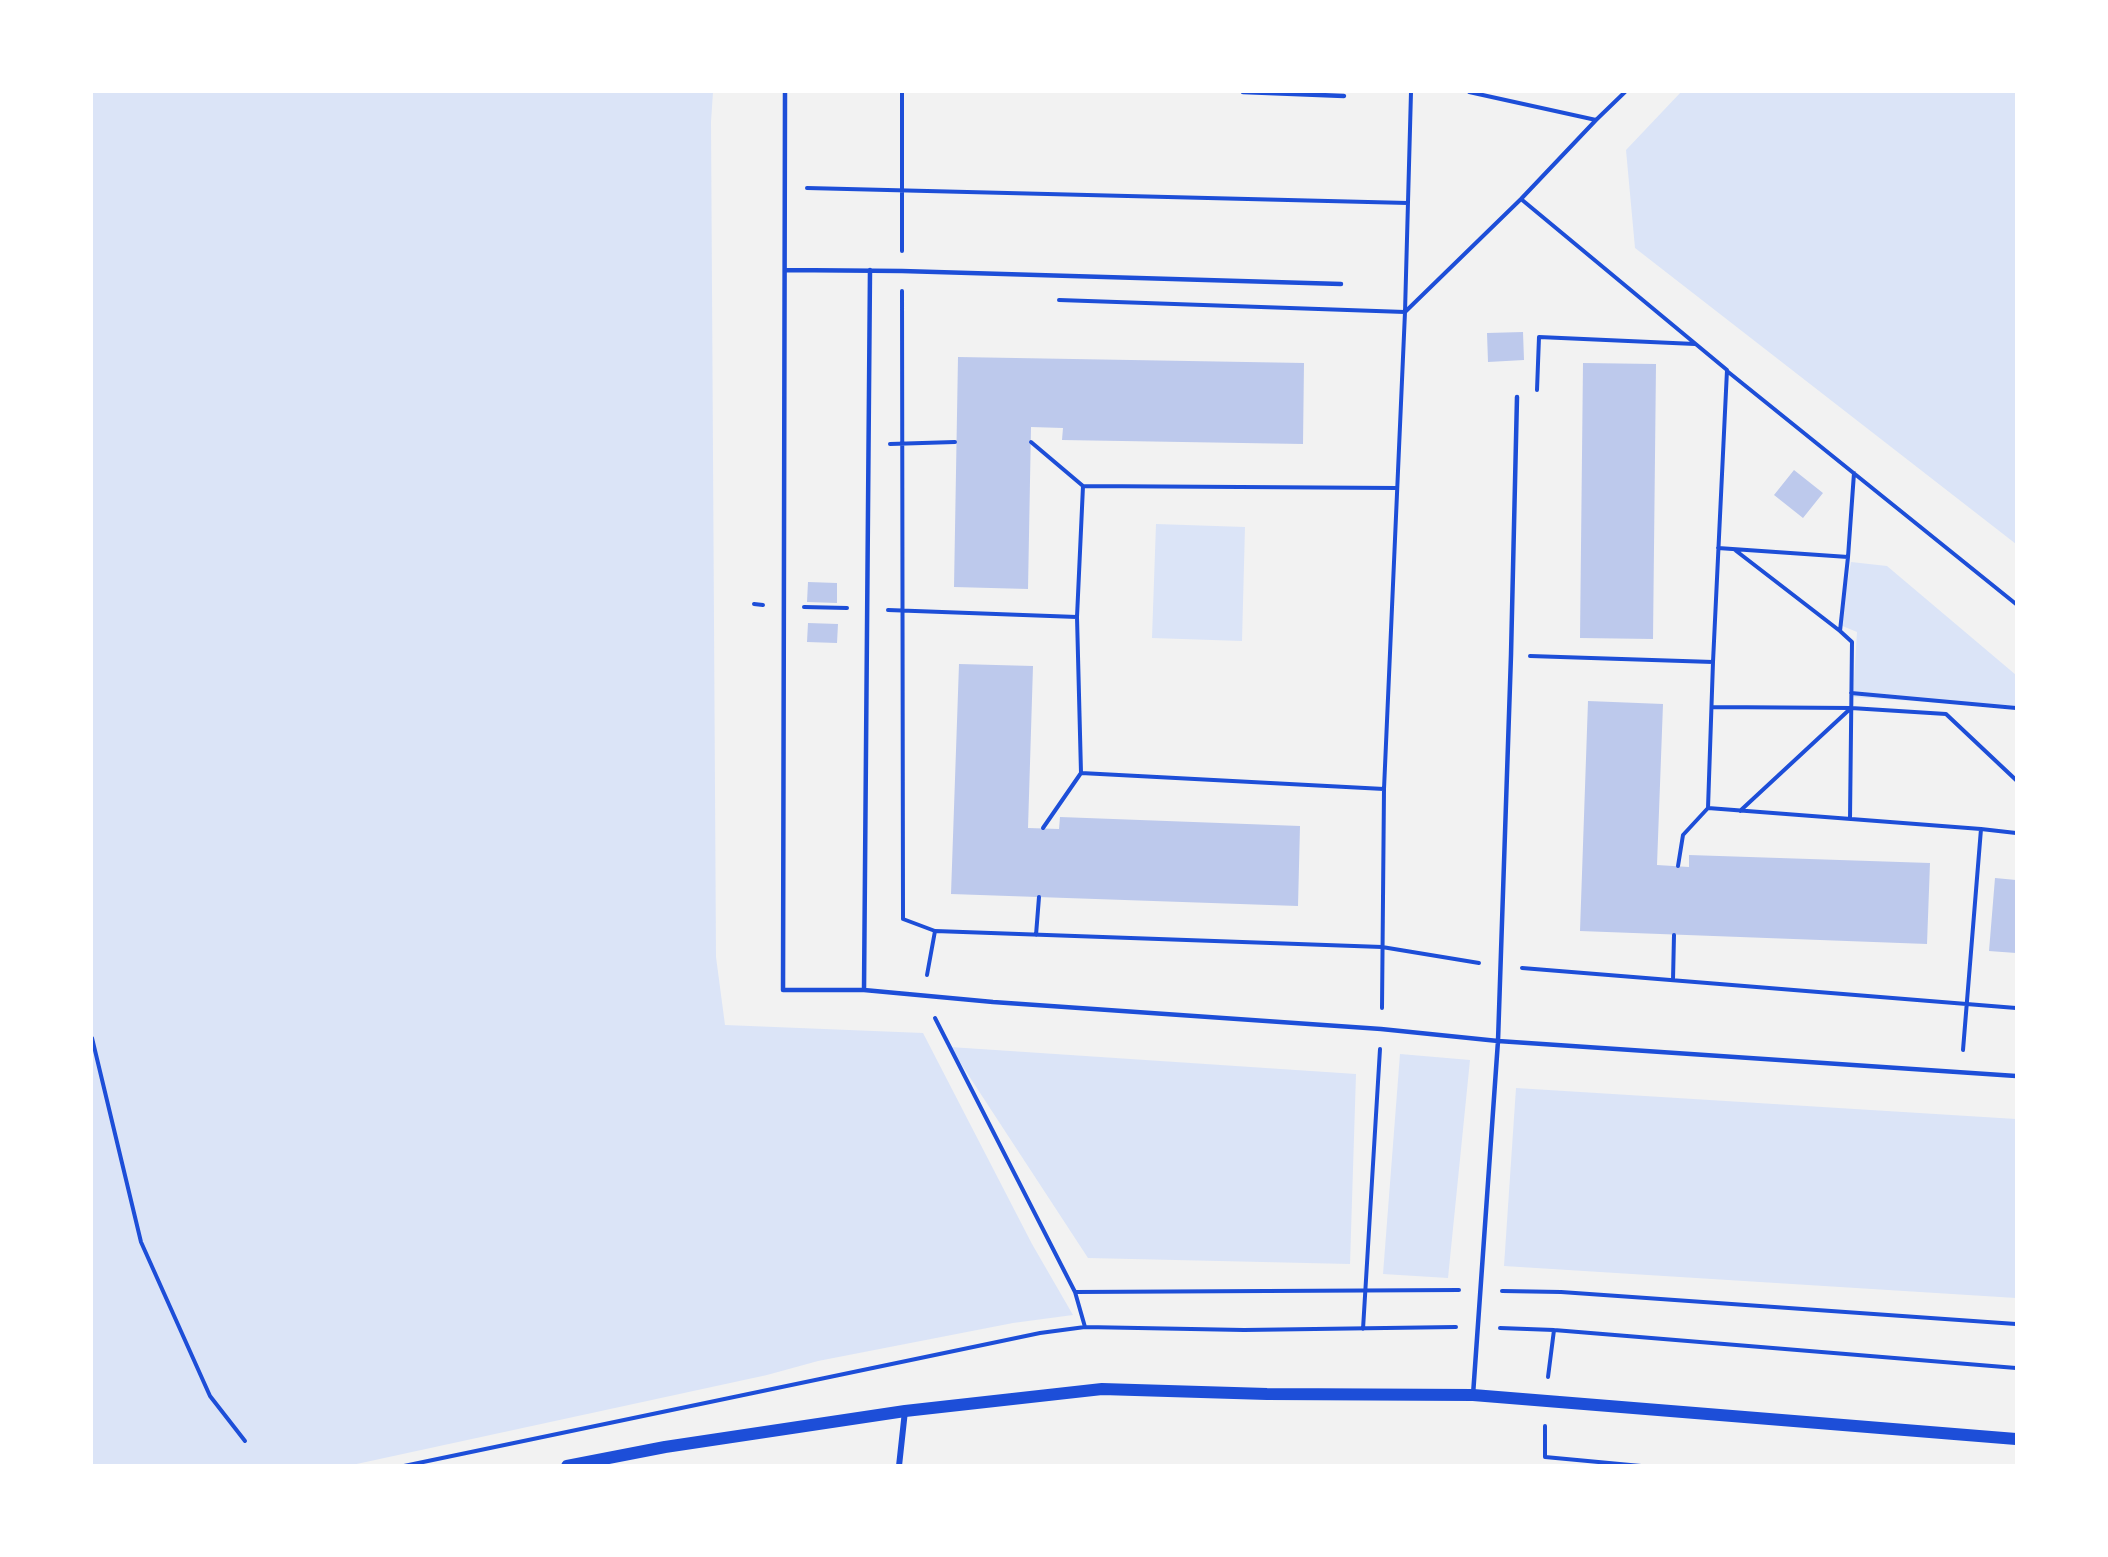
<!DOCTYPE html>
<html>
<head>
<meta charset="utf-8">
<style>
	body { margin:0 }
	#map { position:relative; width:2108px; height:1557px; overflow:hidden; background:#f2f2f2; font-family:"PT Sans",sans-serif }
	canvas { display:block }
	.frame { position:absolute; inset:0; border:93px solid #fff; pointer-events:none }
</style>
</head>
<body>
<div id="map">
<canvas width="2108" height="1557"></canvas>
<div class="frame"></div>
</div>
<script>
const context = document.querySelector('canvas').getContext('2d');
context.lineJoin = 'round';
function fillPath(path, color) { context.fillStyle = color; context.fill(path, 'evenodd'); }
const shape = rows => new Path2D(rows.map(r => 'M' + r).join(''));
function trace(path, color, width, dash) { context.strokeStyle = color; context.lineWidth = width; context.lineCap = dash ? 'butt' : 'round'; context.setLineDash(dash || []); context.stroke(path); }
const green = shape([
	[92,92,713,92,711,122,716,957,725,1025,923,1033,1032,1244,1073,1315,1013,1323,818,1361,767,1375,352,1465,92,1465],
	[1681,92,2016,92,2016,544,1635,248,1626,150],
	[1156,524,1245,527,1242,641,1152,638],
	[1851,562,1887,566,2016,675,2016,708,1853,697,1857,632,1840,625],
	[950,1047,1356,1074,1350,1264,1088,1258],
	[1400,1054,1470,1060,1448,1278,1383,1274],
	[1516,1088,2016,1119,2016,1298,1504,1266]
]);
const building = shape([
	[1523,332,1524,360,1488,362,1487,333],
	[958,357,1304,363,1303,444,1062,440,1063,428,1031,427,1028,589,954,587],
	[1583,363,1656,364,1653,639,1580,638],
	[1794,470,1823,493,1803,518,1774,495],
	[808,582,837,583,837,603,807,602],
	[808,623,838,624,837,643,807,642],
	[959,664,1033,666,1028,828,1059,829,1060,817,1300,826,1298,906,951,894],
	[1588,701,1663,704,1657,865,1689,867,1689,855,1930,863,1927,944,1580,931],
	[1995,878,2016,880,2016,953,1989,951]
]);
const path = shape([
	[902,92,902,251],
	[1469,92,1596,120,1625,92],
	[807,188,1408,203],
	[1521,199,1727,370,1713,662,1530,656],
	[902,291,903,919,935,931,927,975],
	[1059,300,1405,312,1411,92],
	[1727,371,2016,604],
	[1537,390,1539,337,1695,344],
	[1031,442,1083,486],
	[890,444,955,442],
	[1718,548,1848,557,1854,473],
	[1735,550,1840,631],
	[1848,557,1840,631,1852,642,1850,819],
	[754,604,763,605],
	[804,607,847,608],
	[888,610,1077,617,1083,486,1397,488],
	[1077,617,1081,773,1384,789],
	[1713,662,1708,808,1981,829],
	[1851,693,2016,708],
	[1712,707,1851,708,1946,714,2016,780],
	[1740,811,1850,709],
	[1043,828,1081,773],
	[1678,866,1683,835,1708,808],
	[935,931,1382,947,1479,963],
	[1036,935,1039,897],
	[1522,968,2016,1008],
	[1673,980,1674,935],
	[1382,1008,1384,789,1405,312,1521,199,1596,120],
	[935,1018,1075,1292,1085,1327],
	[92,1038,141,1242,210,1396,245,1441],
	[1963,1050,1981,829,2016,833],
	[1502,1291,1561,1292,2016,1324],
	[1075,1292,1459,1290],
	[1500,1328,1554,1330,2016,1368],
	[1363,1329,1380,1049],
	[1548,1377,1554,1330],
	[1545,1426,1545,1457,1641,1466],
	[404,1466,1040,1333,1085,1327,1244,1330,1456,1327]
]);
const service = shape([
	[785,92,783,990,864,990,993,1002,1381,1029,1498,1041,2016,1076],
	[1243,92,1344,96],
	[785,270,902,271,1341,284],
	[864,990,870,270],
	[1473,1395,1498,1041,1511,655,1517,397]
]);
const minor = shape([
	[899,1466,905,1411]
]);
const secondary = shape([
	[567,1466,665,1447,905,1411,1102,1389,1267,1394,1473,1395,2016,1439]
]);
fillPath(green, '#dbe4f7');
fillPath(building, '#bdc9ec');
trace(path, '#1d4ed8', 4);
trace(service, '#1d4ed8', 4.5);
trace(minor, '#1d4ed8', 6);
trace(secondary, '#1d4ed8', 12);
</script>
</body>
</html>
